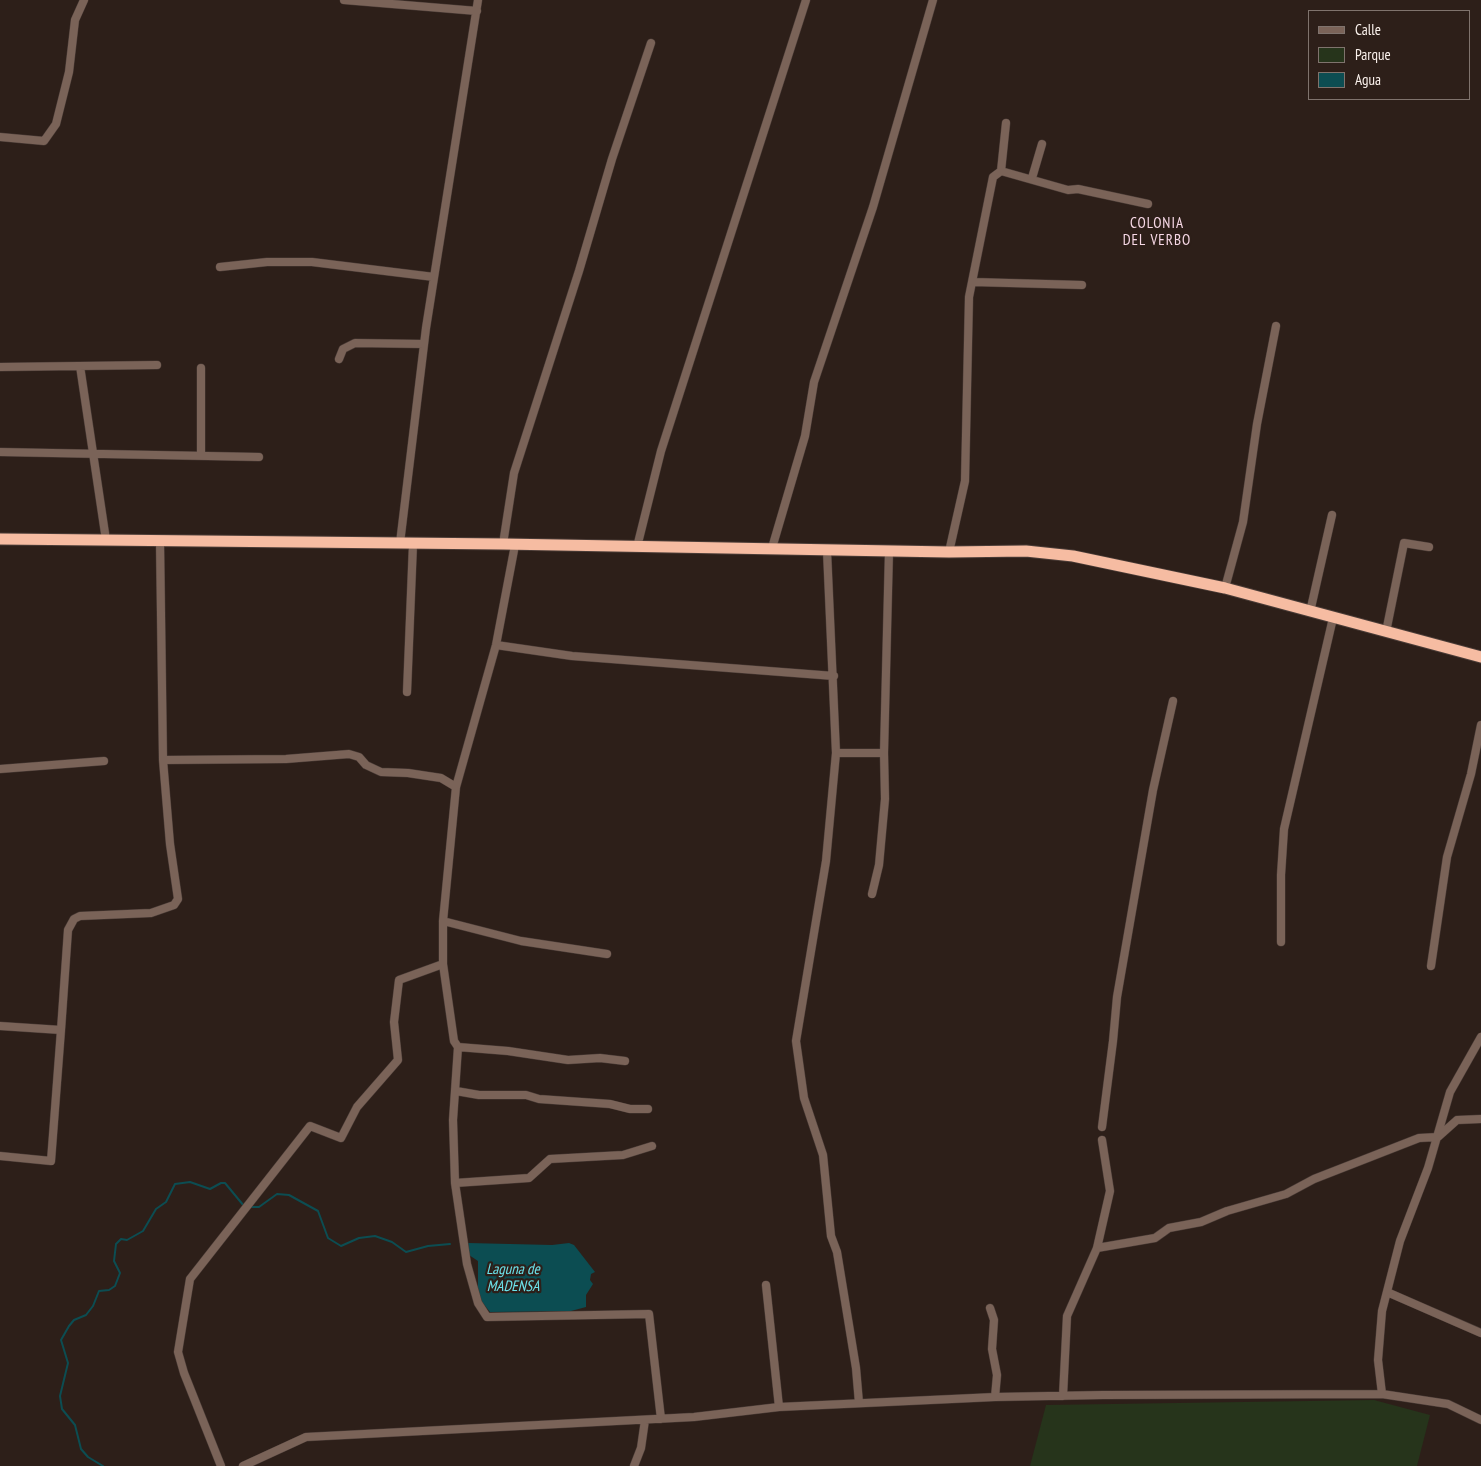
<!DOCTYPE html>
<html>
<head>
<meta charset="utf-8">
<style>
	body { margin:0 }
	#map { position:relative; width:1481px; height:1466px; overflow:hidden; background:#2d1f19; font-family:"PT Sans Narrow",sans-serif }
	canvas { display:block }
	.legend { position:absolute; left:1308px; top:10px; width:162px; height:90px; box-sizing:border-box; background:#2d1f19; border:1px solid #7f736d; margin:0; padding:6px 9px; list-style:none; font-size:15px; color:#faf1ec }
	.legend li { display:flex; align-items:center; gap:10px; height:25px }
	.legend b { width:25px; border:1px solid #7f736d }
</style>
</head>
<body>
<div id="map">
<canvas width="1481" height="1466"></canvas>
<ul class="legend">
<li><b style="height:6px;background:#7a6358"></b>Calle</li>
<li><b style="height:14px;background:#26341b"></b>Parque</li>
<li><b style="height:14px;background:#0c4d52"></b>Agua</li>
</ul>
</div>
<script>
const context = document.querySelector('canvas').getContext('2d');
context.lineJoin = 'round';
function fillPath(path, color) { context.fillStyle = color; context.fill(path, 'evenodd'); }
const shape = rows => new Path2D(rows.map(r => 'M' + r).join(''));
function trace(path, color, width, dash) { context.strokeStyle = color; context.lineWidth = width; context.lineCap = dash ? 'butt' : 'round'; context.setLineDash(dash || []); context.stroke(path); }
function label(font, color, halo, rows, align = 'center') {
  context.font = font + ' "PT Sans Narrow",sans-serif'; context.lineWidth = 4.5; context.setLineDash([]); context.textBaseline = 'middle'; context.strokeStyle = halo; context.fillStyle = color; for (const [text, x, y, turn = 0] of rows) {
    context.save(); context.translate(x, y); context.rotate((+turn || 0) * Math.PI / 180); context.textAlign = isNaN(turn) ? turn : align; if (halo) context.strokeText(text, 0, 0); context.fillText(text, 0, 0); context.restore();
  }
}
const green = shape([
	[1374,1400,1430,1415,1417,1466,1030,1466,1046,1405]
]);
const water = shape([
	[468,1243,552,1245,569,1243,574,1245,595,1272,591,1274,590,1280,593,1284,586,1295,586,1307,571,1311,490,1312,482,1302,478,1289,478,1261,469,1255]
]);
const stream = shape([
	[249,1207,259,1207,277,1194,289,1195,318,1211,328,1238,341,1246,359,1238,375,1236,392,1242,406,1252,428,1246,450,1244],
	[103,1466,88,1457,81,1449,75,1425,62,1409,60,1396,68,1363,61,1340,69,1326,74,1320,86,1315,93,1306,99,1291,109,1290,115,1286,120,1273,114,1261,116,1244,121,1239,127,1240,143,1231,156,1209,166,1202,175,1184,190,1182,210,1189,221,1183,225,1183,244,1206]
]);
const minor = shape([
	[344,0,477,11],
	[0,137,44,141,56,124,69,72,75,20,84,0],
	[1001,171,1006,123],
	[1032,178,1042,144],
	[220,267,267,262,312,262,434,277],
	[973,282,1082,285],
	[339,359,343,349,355,343,424,344],
	[80,366,106,540],
	[0,367,157,365],
	[201,368,201,454],
	[0,452,259,457],
	[400,543,426,328,478,0],
	[503,544,514,473,579,271,612,159,651,43],
	[637,547,661,451,806,0],
	[772,548,805,436,814,382,873,207,933,0],
	[827,551,836,753,826,861,796,1041,804,1098,823,1155,831,1236,837,1252,856,1368,859,1403],
	[949,552,965,481,969,297,993,177,1001,171,1068,190,1078,189,1148,204],
	[1225,588,1243,522,1257,424,1276,326],
	[1310,612,1332,515],
	[1386,632,1404,543,1429,547],
	[496,645,572,656,834,676],
	[407,692,413,544],
	[836,753,884,753,889,551],
	[163,760,286,759,349,754,359,757,366,765,381,772,408,773,441,778,456,787],
	[0,769,104,761],
	[872,894,879,865,885,799,884,753],
	[443,921,521,941,607,954],
	[1281,942,1281,875,1284,829,1333,618],
	[443,964,454,1041,458,1047,453,1120,455,1183,467,1264,478,1303,487,1317,649,1314,661,1419],
	[1431,966,1447,857,1471,774,1481,725],
	[0,1026,61,1030,68,930,74,919,80,916,151,913,174,905,178,899,170,844,163,760,160,541],
	[458,1047,508,1051,568,1060,600,1058,625,1061],
	[456,1091,479,1095,526,1095,539,1099,610,1104,630,1109,648,1109],
	[1102,1127,1113,1041,1117,997,1153,790,1173,701],
	[0,1156,51,1161,61,1030],
	[455,1183,529,1178,550,1159,623,1155,652,1146],
	[1097,1248,1155,1238,1169,1228,1201,1222,1227,1211,1286,1194,1314,1179,1419,1138,1438,1137,1457,1120,1481,1119],
	[766,1285,779,1407],
	[1387,1292,1481,1333],
	[990,1308,994,1320,992,1349,997,1375,995,1397],
	[1382,1394,1378,1360,1382,1311,1400,1241,1428,1168,1450,1092,1481,1037],
	[1063,1396,1067,1316,1097,1248,1110,1191,1102,1140],
	[221,1466,184,1373,178,1352,190,1279,310,1126,341,1138,357,1107,398,1060,394,1022,399,980,443,964,443,921,456,787,496,645,515,545],
	[243,1466,306,1437,694,1417,779,1407,995,1397,1103,1395,1382,1394,1448,1404,1481,1420],
	[634,1466,641,1448,645,1420]
]);
const highway = shape([
	[0,539,503,544,949,552,1026,551,1073,556,1225,588,1481,657]
]);
const neighbourhoodNames = [
	["COLONIA",1157,224],
	["DEL VERBO",1157,241]
];
const waterNames = [
	["Laguna de",513,1270],
	["MADENSA",513,1287]
];
fillPath(green, '#26341b');
fillPath(water, '#0c4d52');
trace(stream, '#0c4d52', 2);
trace(minor, '#4a3c37', 9);
trace(highway, '#4a3c37', 13);
trace(minor, '#7a6358', 8);
trace(highway, '#f6bca2', 11);
context.letterSpacing = '1px';
label('15px', '#f7d8e6', '#2d1f19', neighbourhoodNames);
context.letterSpacing = '0px';
label('italic 15px', '#6ce2ea', '#2d1f19', waterNames);
</script>
</body>
</html>
